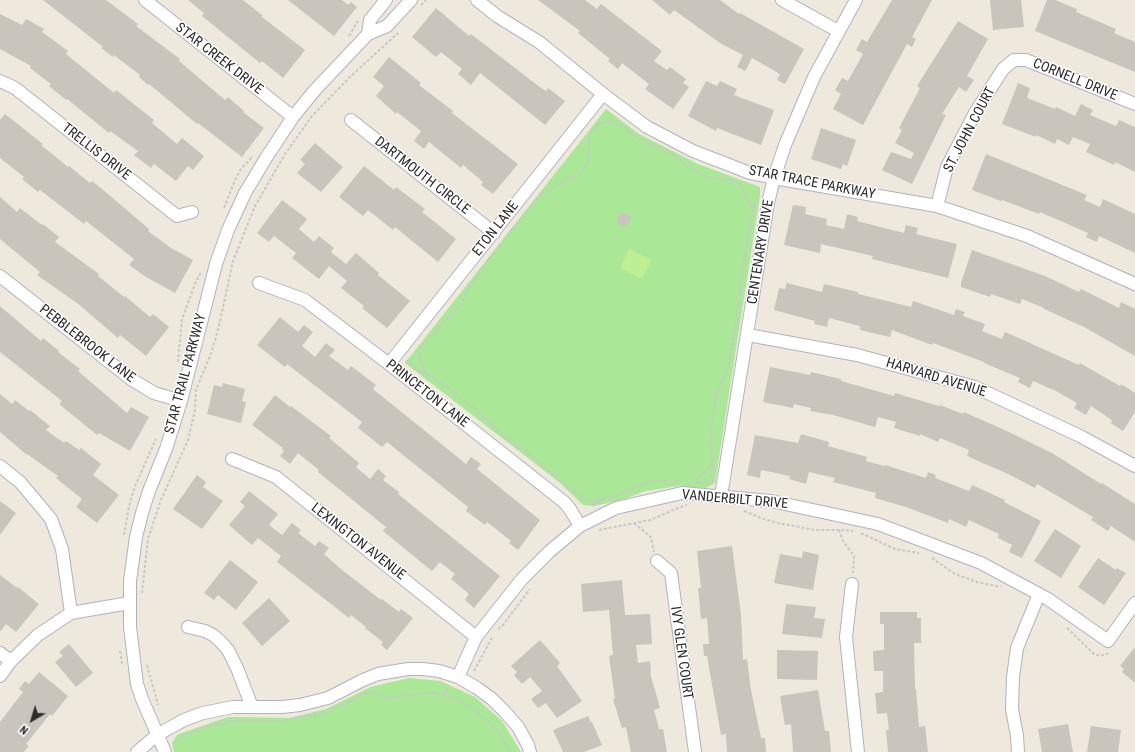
<!DOCTYPE html>
<html>
<head>
<meta charset="utf-8">
<style>
	body { margin:0 }
	#map { position:relative; width:1135px; height:752px; overflow:hidden; background:#eee8dd; font-family:"Roboto Condensed",sans-serif }
	canvas { display:block }
	.north { position:absolute; left:12px; top:700px; width:40px; height:40px; -webkit-text-stroke:3px #fff; paint-order:stroke; rotate:218deg; font-size:11px; font-weight:700; line-height:16px; text-align:center; color:#2c2c2c }
	.north::after { content:''; display:block; margin:auto; width:14px; height:18px; background:#2c2c2c; clip-path:polygon(50% 0,100% 100%,50% 72%,0 100%) }
</style>
</head>
<body>
<div id="map">
<canvas width="1135" height="752"></canvas>
<div class="north">N</div>
</div>
<script>
const context = document.querySelector('canvas').getContext('2d');
context.lineJoin = 'round';
function fillPath(path, color) { context.fillStyle = color; context.fill(path, 'evenodd'); }
const shape = rows => new Path2D(rows.map(r => 'M' + r).join(''));
function trace(path, color, width, dash) { context.strokeStyle = color; context.lineWidth = width; context.lineCap = dash ? 'butt' : 'round'; context.setLineDash(dash || []); context.stroke(path); }
function label(font, color, halo, rows, align = 'center') {
  context.font = font + ' "Roboto Condensed",sans-serif'; context.lineWidth = 3; context.setLineDash([]); context.textBaseline = 'middle'; context.strokeStyle = halo; context.fillStyle = color; for (const [text, x, y, turn = 0] of rows) {
    context.save(); context.translate(x, y); context.rotate((+turn || 0) * Math.PI / 180); context.textAlign = isNaN(turn) ? turn : align; if (halo) context.strokeText(text, 0, 0); context.fillText(text, 0, 0); context.restore();
  }
}
const green = shape([
	[606,109,639,134,698,164,760,187,760,196,715,483,706,488,678,486,646,491,621,500,594,506,583,505,559,482,405,363],
	[409,678,440,681,475,697,502,721,521,752,174,752,172,743,176,736,179,734,228,717,289,718,326,709,371,687]
]);
const pitch = shape([
	[629,249,652,260,642,279,620,268]
]);
const building = shape([
	[43,0,106,0,138,24,136,26,180,59,179,61,225,100,228,97,244,111,243,112,264,128,242,157,198,123,197,124,149,84,148,85,139,77,140,75,114,55,113,57,101,48,103,47],
	[188,0,243,0,263,16,262,17,305,50,283,78,262,61,260,63,202,16,204,13],
	[288,0,342,0,348,5,351,2,357,7,334,36],
	[538,0,585,0,597,9,601,4,662,51,654,61,667,70,670,67,686,79,683,83,689,87,673,109,645,89,649,84,622,63,618,69,608,61,610,59,578,33,580,31],
	[652,0,720,0,739,14,740,13,804,49,785,84,777,80,780,74,752,58,745,71,737,67,743,55,720,43,674,10,670,15],
	[892,0,932,0,912,37,916,39,912,47,907,44,863,125,833,109,841,94,835,90,842,78,848,81,863,54,856,50,862,39,867,42],
	[990,0,1021,0,1024,27,993,30],
	[1047,0,1055,0,1077,9,1076,12,1116,29,1114,33,1135,42,1135,72,1035,31],
	[436,8,469,36,471,34,537,85,546,91,548,88,565,101,545,125,480,73,471,85,458,74,462,69,441,52,436,57,412,37],
	[0,14,22,25,26,19,44,29,42,32,68,51,66,54,114,93,116,90,154,120,152,123,177,144,182,138,204,156,193,170,188,166,176,181,154,164,151,168,134,155,138,151,110,131,109,133,67,99,66,100,49,86,51,84,30,68,31,66,0,49],
	[958,21,988,39,967,76,974,80,966,92,959,87,942,114,946,115,912,184,882,170,891,152,911,159,914,153,895,143,902,130,899,128,920,88,917,86],
	[389,57,421,83,419,85,453,111,452,113,518,164,493,194,481,185,483,182,463,165,461,168,429,142,424,149,414,141,421,131,397,112,396,114,376,96,384,86,373,77],
	[706,81,717,86,720,81,737,89,734,95,774,110,761,145,717,128,716,131,688,116],
	[1018,83,1030,88,1027,98,1055,109,1056,107,1075,116,1081,104,1093,110,1090,115,1116,126,1119,120,1135,127,1135,172,1115,162,1114,165,1086,152,1090,144,1073,137,1069,145,1057,139,1055,144,1036,135,1036,137,1002,124],
	[5,114,43,144,41,145,68,167,69,166,90,183,92,181,108,194,149,229,148,231,171,248,193,260,175,293,146,277,129,265,134,259,86,221,84,224,40,190,38,192,22,179,24,177,0,158,0,120],
	[821,128,856,140,847,166,843,164,841,169,811,159],
	[315,143,343,167,321,192,297,173,305,164,300,160],
	[986,154,1087,195,1084,200,1100,207,1103,199,1135,214,1135,253,1099,236,1097,242,1086,237,1088,233,1040,212,1039,214,1002,200,1001,201,972,190],
	[364,166,394,190,396,187,425,209,422,212,456,239,438,262,395,227,393,230,368,210,363,216,339,197],
	[0,197,17,212,20,208,42,225,43,224,59,237,55,242,99,274,98,276,124,297,125,296,150,317,153,314,169,327,146,356,120,335,118,338,77,303,37,275,40,272,0,239],
	[282,200,307,219,299,229,314,242,319,236,334,248,331,252,346,264,356,253,379,273,378,275,410,301,387,328,362,308,364,306,341,288,347,281,329,266,319,279,292,258,296,253,274,236,269,242,257,233],
	[793,205,806,207,805,214,827,219,826,225,844,229,847,214,858,217,857,221,904,233,906,225,918,228,916,234,957,244,948,278,872,259,873,256,821,244,820,253,784,245],
	[621,213,627,213,631,218,629,224,623,226,618,223,617,217],
	[972,250,1045,276,1079,292,1081,289,1119,308,1121,302,1135,309,1135,356,1084,327,1044,309,1044,308,1022,299,1020,304,991,294,990,297,961,287,961,283],
	[787,283,822,292,824,284,858,292,858,294,911,307,913,301,954,315,956,309,965,312,963,316,985,324,982,331,1002,339,1005,332,1079,365,1080,363,1120,386,1121,384,1135,393,1135,412,1123,431,1111,423,1112,420,1091,406,1086,415,1074,408,1077,403,1054,390,1033,381,1030,388,1018,382,1020,378,984,363,984,362,933,343,932,345,892,330,890,337,860,330,860,326,829,318,827,327,814,324,815,321,774,310,779,288,785,289],
	[0,306,41,341,43,338,59,351,58,352,80,369,78,371,127,413,131,407,149,417,130,451,99,433,97,435,59,404,62,401,0,352],
	[280,317,298,332,304,325,313,332,302,346,315,357,326,343,335,350,329,356,348,370,351,366,376,385,373,389,466,464,471,457,481,464,477,469,540,520,518,550,509,543,511,541,487,522,485,525,466,511,468,507,387,442,382,447,358,428,362,422,287,364,285,367,257,345],
	[770,367,810,375,811,372,841,379,841,381,894,396,895,393,939,406,940,405,963,414,964,412,1011,433,1052,453,1101,484,1102,483,1135,504,1135,542,1111,526,1108,531,1091,520,1093,517,1037,484,1035,488,1008,474,967,456,969,450,940,438,938,442,920,434,920,436,894,428,896,422,878,417,875,427,833,415,810,411,811,408,794,404,793,408,763,402],
	[223,383,245,389,242,401,246,402,241,423,207,414,214,385,222,387],
	[0,394,12,404,15,400,29,411,30,410,50,426,46,430,64,443,66,441,79,450,81,448,101,464,93,475,119,495,97,523,76,507,82,499,56,478,58,476,27,454,27,455,0,432],
	[275,395,290,407,291,406,331,436,329,438,359,463,356,467,370,479,378,469,386,476,383,480,399,492,398,494,500,576,474,608,465,600,469,594,451,579,455,574,440,562,432,571,383,531,386,527,318,472,319,470,298,453,290,464,280,456,284,451,282,449,283,448,252,425],
	[801,434,829,442,828,446,867,457,866,461,884,466,885,465,926,478,928,472,936,475,935,478,969,491,972,485,1005,500,1004,502,1041,521,1022,558,1009,552,1012,545,998,538,999,534,969,520,966,527,949,519,948,523,906,507,875,498,876,493,833,482,835,478,809,472,806,484,789,479,790,476,761,470,760,478,747,475,755,435,798,443],
	[197,475,206,482,203,487,223,501,202,529,173,509],
	[249,491,278,514,269,525,282,535,292,523,301,530,298,533,315,546,319,541,329,548,324,554,342,570,381,600,382,599,399,612,401,609,413,618,387,650,381,645,383,642,365,628,366,627,351,615,349,618,277,562,281,556,258,538,252,545,229,525,245,506,240,502],
	[0,501,16,513,0,535],
	[1055,529,1081,546,1061,578,1034,561],
	[732,546,741,615,743,660,747,659,751,690,761,738,765,738,766,752,727,752,726,734,721,735,707,656,704,656,703,644,709,644,707,618,701,619,698,588,701,588,697,551],
	[803,551,819,555,813,590,774,583,780,554,802,558],
	[1098,558,1116,570,1117,568,1126,573,1104,605,1078,587],
	[230,560,258,582,236,610,218,595,214,600,204,593],
	[0,575,17,588,18,587,39,604,16,632,6,624,0,632],
	[622,580,625,615,650,614,652,644,636,645,638,663,650,661,651,673,650,673,660,708,654,710,659,729,663,729,667,752,631,752,626,727,622,728,613,699,615,699,609,656,613,655,609,610,583,612,581,584],
	[269,598,290,621,262,646,242,623],
	[786,604,816,607,814,618,825,619,822,638,782,634],
	[880,612,917,612,917,618,921,618,921,643,914,643,915,689,916,689,919,727,925,726,928,752,888,752,886,730,889,730,887,713,877,714,875,693,883,692,883,671,874,671,873,651,884,650,884,624,880,624],
	[540,640,560,663,557,666,582,701,557,718,546,703,538,708,531,699,542,691,530,677,522,684,514,675,517,672,511,666],
	[69,644,93,673,76,687,55,662,63,656,59,652],
	[1135,647,1135,683,1122,672,1124,669,1120,666],
	[777,650,818,651,817,680,777,679],
	[39,672,68,696,52,716,50,714,26,744,29,746,24,752,0,752,0,722,23,692,19,689,25,681,29,684],
	[818,690,825,731,829,731,831,752,793,752,791,724,785,725,780,696],
	[588,716,591,722,592,722,602,745,584,752,563,752,553,730],
	[1068,724,1073,752,1042,752,1038,729],
	[1091,726,1121,730,1118,752,1087,752]
]);
const path = shape([
	[421,5,426,0],
	[349,36,358,21],
	[224,208,235,180,241,169,253,156],
	[754,209,756,199],
	[504,239,541,194,582,172,588,162,590,133,596,126,603,122,611,121,623,125,629,132,643,141,668,152,697,172,711,178,736,181,741,186,753,210,743,267,735,330,728,367,716,397,711,431,712,464,705,472,692,482],
	[406,360,420,371,434,378,471,405,503,435,529,453,558,479,582,498,587,500,595,500,615,496,652,481,679,481],
	[178,362,182,319,195,284,201,272],
	[426,373,419,355,420,347,460,306,468,290,489,259,501,243],
	[697,482,712,483],
	[711,483,712,465],
	[592,506,603,499],
	[744,511,761,518,778,523,815,530,844,530,853,531],
	[634,523,651,537,654,552],
	[599,530,650,520,678,508,687,505],
	[839,530,843,541,854,556,853,573],
	[861,533,895,549,919,553],
	[124,535,129,506,135,486,156,439],
	[932,558,955,574,977,582,1001,587],
	[142,593,148,539,161,500,188,440,195,410,196,390,212,351,219,326,233,261,255,206,285,154,312,116,352,75,398,33],
	[1067,628,1094,654,1101,656,1109,653],
	[498,629,503,625,530,589],
	[120,651,122,664],
	[147,665,158,705],
	[474,671,493,636],
	[445,695,448,685],
	[174,743,183,736,207,726,232,721,278,721,320,714,331,711,367,693,372,692,387,698,433,692,460,701,471,707,483,717,496,730,510,752]
]);
const minor = shape([
	[145,0,293,117],
	[477,0,497,16,539,42,603,94,647,127,693,151,750,173,774,178,937,206,1027,236,1135,284],
	[782,0,838,31],
	[368,34,370,20,386,0],
	[0,81,15,88,177,216,192,212],
	[351,120,494,233],
	[937,206,947,167,975,113,1003,69,1014,60,1026,60,1135,104],
	[0,276,131,379,154,393,181,401],
	[259,283,305,300,389,364,564,502,570,509,580,526],
	[748,335,857,355,975,387,1080,436,1135,466],
	[389,364,603,94],
	[232,459,276,477,476,637],
	[0,466,20,482,51,519,62,549,71,613],
	[721,496,768,203,774,178,785,145,814,77,856,0],
	[657,561,671,573,695,752],
	[852,584,846,637,858,752],
	[188,627,205,631,213,635,220,641,228,650,237,668,252,707],
	[0,653,11,661],
	[0,676,11,661,38,635,71,613,129,603],
	[458,677,476,637,522,579,550,551,580,526,616,508,682,493,771,501,878,524,981,563,1048,599,1108,641,1135,603],
	[137,752,157,735,184,720,203,713,233,707,282,707,300,705,328,698,363,680,378,674,408,669,423,669,439,671,458,677,477,688,492,699,505,712,518,727,528,745,530,752],
	[165,752,142,699,137,684,130,627,130,581,136,537,142,513,149,491,166,449,181,401,216,264,228,230,245,193,266,158,293,117,315,90,368,34,387,26,411,0],
	[1018,752,1017,736,1012,709,1013,677,1017,648,1039,594]
]);
const streetNames = [
	["STAR CREEK DRIVE",219,59,38],
	["CORNELL DRIVE",1075,80,22],
	["ST. JOHN COURT",970,130,-62],
	["TRELLIS DRIVE",96,152,38],
	["DARTMOUTH CIRCLE",422,176,38],
	["STAR TRACE PARKWAY",812,183,11],
	["ETON LANE",496,229,-52],
	["CENTENARY DRIVE",761,252,-81],
	["PEBBLEBROOK LANE",87,344,38],
	["STAR TRAIL PARKWAY",186,374,-75],
	["HARVARD AVENUE",936,378,17],
	["PRINCETON LANE",427,394,38],
	["VANDERBILT DRIVE",735,500,5],
	["LEXINGTON AVENUE",358,542,38],
	["IVY GLEN COURT",681,653,82]
];
fillPath(green, '#aae797');
fillPath(pitch, '#beef92');
fillPath(building, '#c9c5bd');
trace(minor, '#b1b2c0', 14);
trace(path, '#c8c8c8', 2, [3, 2]);
trace(minor, '#fff', 12);
label('14px', '#2c2c2c', '#fff', streetNames);
</script>
</body>
</html>
